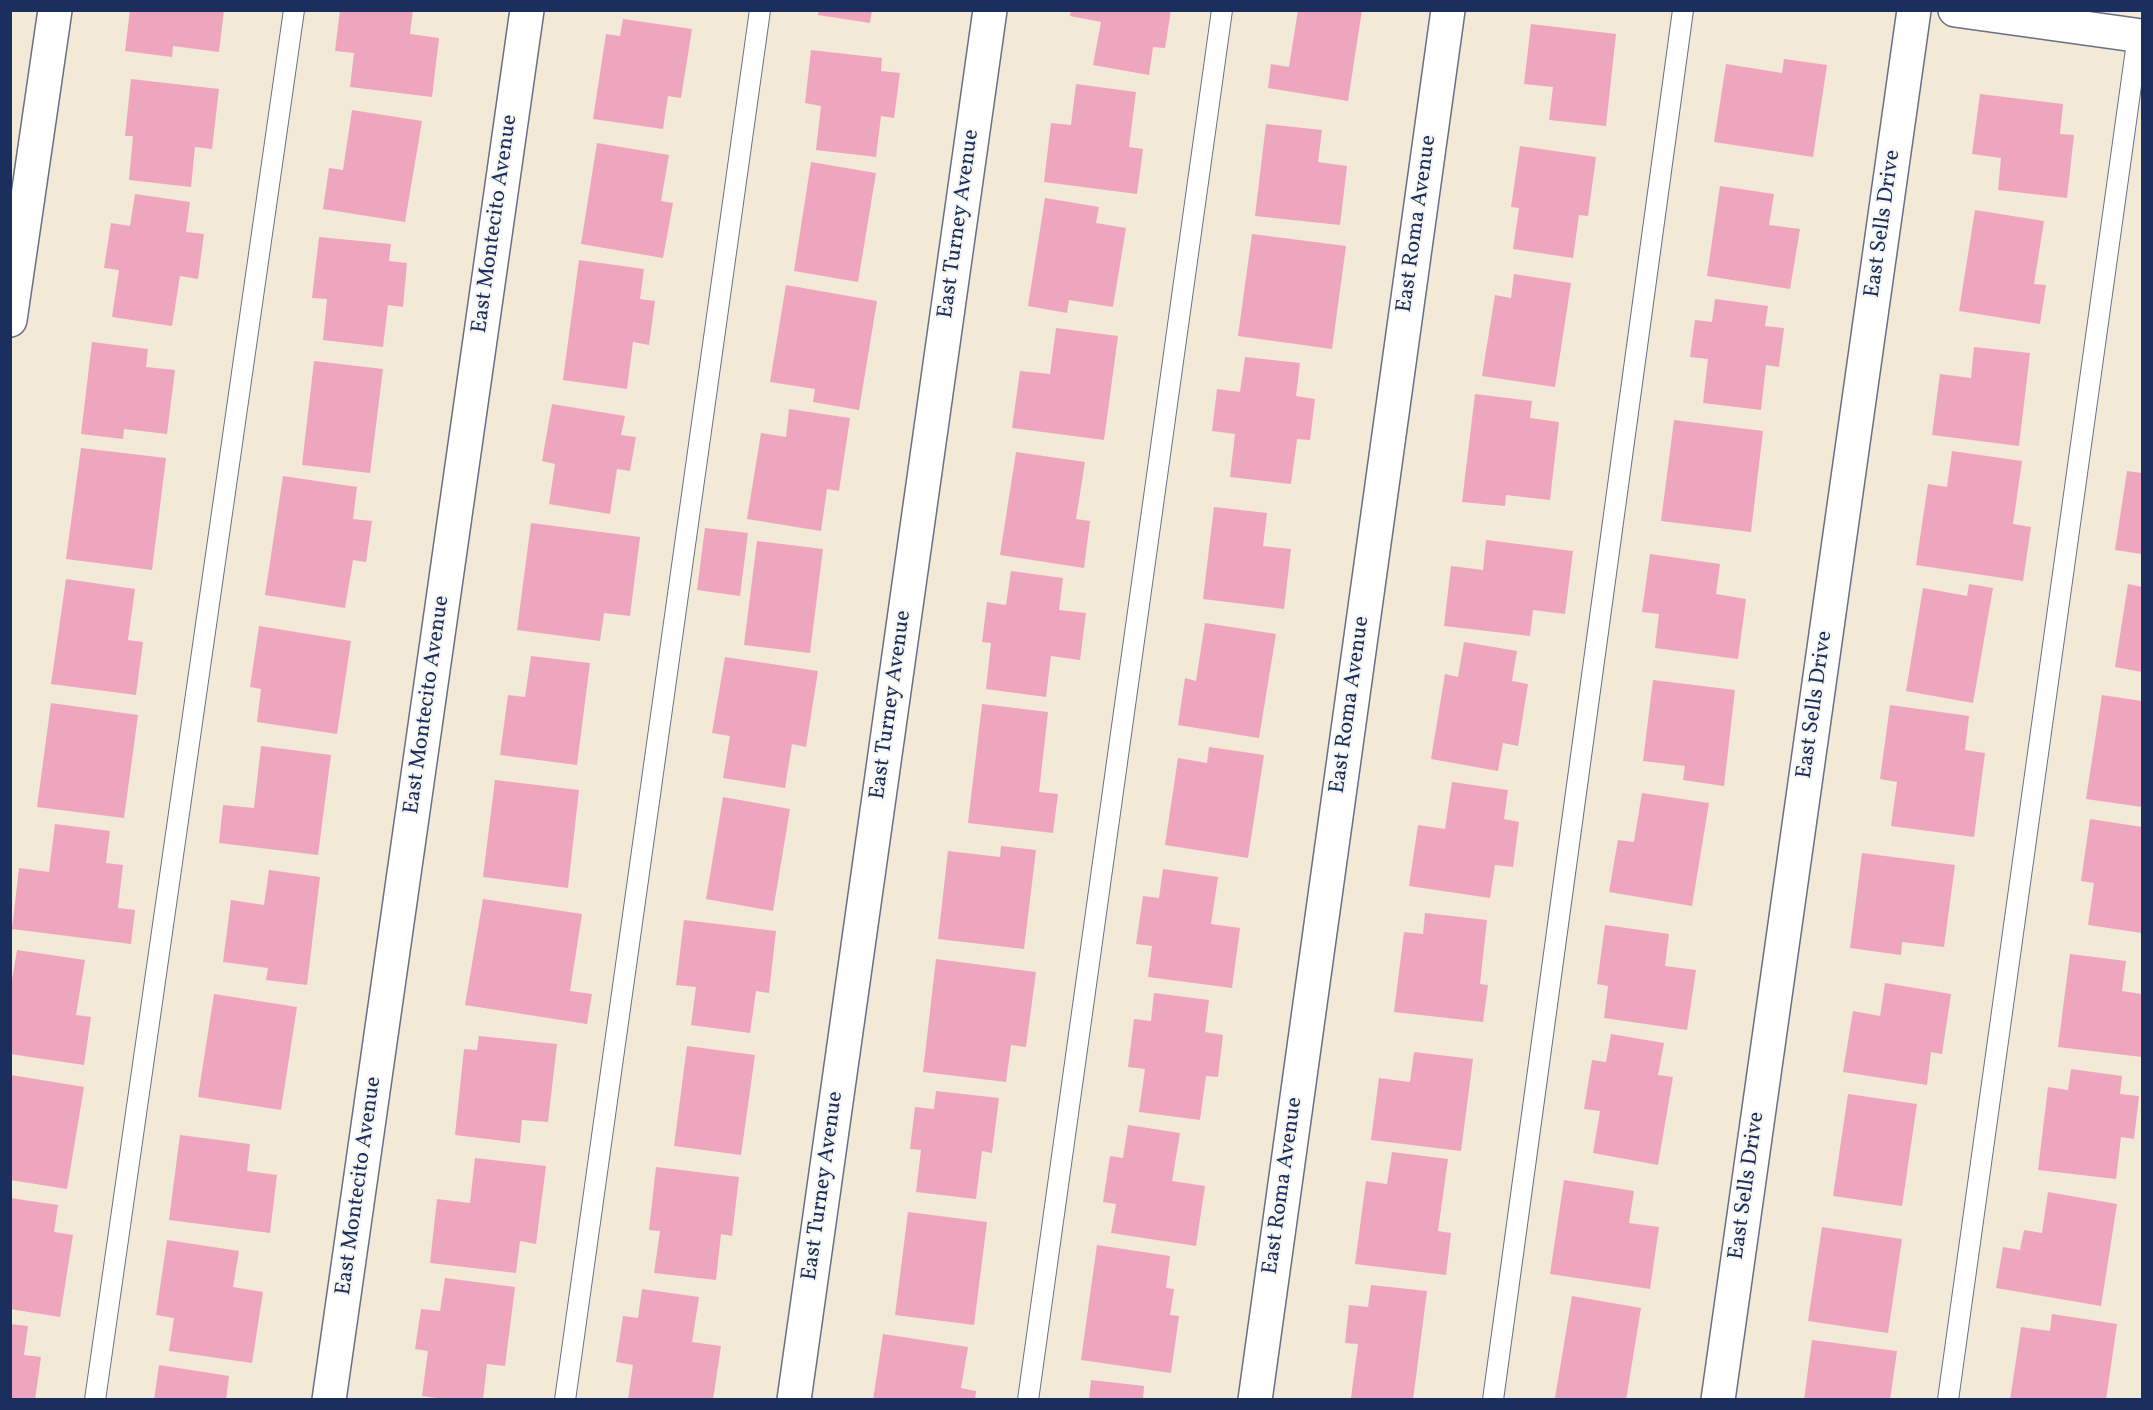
<!DOCTYPE html>
<html>
<head>
<meta charset="utf-8">
<style>
	body { margin:0 }
	#map { position:relative; width:2153px; height:1410px; overflow:hidden; background:#f3e9d7; font-family:Vollkorn,serif }
	canvas { display:block }
	.frame { position:absolute; inset:0; border:12px solid #1b2f5e; pointer-events:none }
</style>
</head>
<body>
<div id="map">
<canvas width="2153" height="1410"></canvas>
<div class="frame"></div>
</div>
<script>
const context = document.querySelector('canvas').getContext('2d');
context.lineJoin = 'round';
function fillPath(path, color) { context.fillStyle = color; context.fill(path, 'evenodd'); }
const shape = rows => new Path2D(rows.map(r => 'M' + r).join(''));
function trace(path, color, width, dash) { context.strokeStyle = color; context.lineWidth = width; context.lineCap = dash ? 'butt' : 'round'; context.setLineDash(dash || []); context.stroke(path); }
function label(font, color, halo, rows, align = 'center') {
  context.font = font + ' Vollkorn,serif'; context.lineWidth = 4.5; context.setLineDash([]); context.textBaseline = 'middle'; context.strokeStyle = halo; context.fillStyle = color; for (const [text, x, y, turn = 0] of rows) {
    context.save(); context.translate(x, y); context.rotate((+turn || 0) * Math.PI / 180); context.textAlign = isNaN(turn) ? turn : align; if (halo) context.strokeText(text, 0, 0); context.fillText(text, 0, 0); context.restore();
  }
}
const building = shape([
	[130,10,224,10,219,52,173,46,172,57,125,51],
	[340,10,413,10,410,34,439,38,432,97,350,87,354,53,335,51],
	[819,10,872,10,870,23,818,15],
	[1071,10,1171,10,1165,48,1153,47,1149,75,1093,65,1101,22,1070,16],
	[1298,10,1362,10,1348,101,1268,88,1271,64,1289,67],
	[623,19,692,29,681,98,668,96,663,129,593,119,606,34,620,36],
	[1531,24,1616,34,1606,126,1549,120,1553,87,1524,84],
	[811,50,882,58,881,71,900,73,894,118,881,116,876,157,816,150,821,106,805,103],
	[1784,59,1827,65,1813,157,1714,142,1726,64,1782,73],
	[131,79,219,89,212,149,195,147,191,187,129,180,133,136,125,136],
	[1076,84,1136,92,1129,147,1143,149,1137,194,1044,182,1051,123,1071,125],
	[1980,94,2063,104,2060,134,2074,135,2067,198,1998,190,2001,158,1972,154],
	[352,110,422,121,405,222,323,209,329,168,343,170],
	[1266,124,1322,130,1318,162,1347,166,1340,225,1255,216],
	[597,143,669,155,661,201,673,203,663,258,581,244],
	[1520,146,1596,157,1588,216,1579,215,1573,258,1513,249,1519,208,1511,207],
	[811,162,876,173,858,282,794,271],
	[1720,186,1774,194,1769,225,1800,229,1790,289,1707,276],
	[135,194,190,202,186,232,204,234,198,279,180,276,172,326,112,317,119,270,104,268,111,223,130,226],
	[1045,198,1099,207,1096,223,1126,228,1113,307,1069,300,1067,313,1028,306],
	[1975,210,2044,221,2034,284,2046,285,2040,324,1959,311],
	[1252,234,1346,246,1332,349,1238,336],
	[319,237,391,244,389,261,407,263,403,307,388,305,383,347,323,340,327,299,312,298],
	[579,260,644,269,640,299,655,301,649,345,633,342,627,389,563,380],
	[1514,274,1571,283,1555,387,1482,376,1495,295,1511,298],
	[786,285,877,301,859,410,813,402,815,389,770,382],
	[1715,299,1768,306,1765,326,1784,328,1779,367,1766,365,1761,410,1703,403,1708,359,1690,357,1695,320,1712,322],
	[1056,328,1118,336,1104,440,1012,428,1020,371,1050,374],
	[92,342,148,349,146,367,175,370,167,434,124,429,123,439,81,434],
	[1974,347,2030,353,2019,446,1932,435,1940,374,1971,378],
	[1245,357,1300,363,1296,396,1315,399,1310,440,1297,439,1291,484,1230,477,1235,434,1212,431,1217,389,1240,392],
	[314,361,383,369,370,473,302,465],
	[1475,394,1532,401,1530,418,1559,422,1550,500,1506,495,1505,506,1462,502],
	[552,404,625,416,621,435,636,437,630,471,617,469,610,514,549,504,555,464,542,461],
	[789,409,850,418,839,491,827,489,821,531,747,519,761,433,786,437],
	[1674,420,1763,431,1751,532,1661,521],
	[81,448,166,458,152,570,66,559],
	[1952,451,2022,461,2013,524,2031,527,2023,581,1916,565,1928,484,1947,487],
	[1016,452,1085,462,1076,519,1090,521,1084,568,1000,555],
	[2127,471,2142,473,2142,554,2115,550],
	[283,476,357,487,353,519,372,521,366,562,353,560,345,608,265,595],
	[1214,507,1267,513,1263,546,1291,549,1284,609,1203,599],
	[531,523,640,537,630,616,604,613,600,641,517,630],
	[705,528,748,533,740,596,697,590],
	[1486,540,1573,551,1565,614,1533,610,1530,636,1444,626,1451,566,1483,570],
	[757,541,823,549,810,653,744,645],
	[1650,554,1720,564,1716,594,1746,599,1738,659,1655,648,1659,614,1642,612],
	[1011,571,1063,578,1059,610,1086,613,1080,660,1051,656,1046,697,986,689,991,643,982,642,987,602,1006,605],
	[66,579,135,589,128,640,143,642,136,695,51,684],
	[1969,584,1993,588,1973,703,1906,691,1923,588,1967,596],
	[2128,584,2142,587,2142,672,2115,667],
	[1205,623,1276,634,1259,738,1178,725,1185,678,1196,681],
	[259,626,351,641,337,734,257,722,261,689,250,687],
	[1464,642,1517,651,1512,681,1528,684,1518,746,1503,743,1498,771,1431,759,1445,674,1458,677],
	[531,656,590,663,577,765,500,755,508,695,525,697],
	[725,657,818,671,806,747,792,744,785,788,723,778,730,736,712,733],
	[1653,680,1735,690,1724,786,1683,780,1685,766,1643,761],
	[2102,695,2142,701,2142,807,2086,799],
	[51,703,138,715,124,818,37,807],
	[982,704,1048,712,1039,792,1058,794,1053,833,968,823],
	[1890,705,1969,716,1965,750,1985,753,1974,837,1891,826,1897,782,1880,779],
	[261,746,331,755,318,855,219,843,223,805,254,808],
	[1209,747,1264,755,1248,858,1165,845,1178,758,1207,763],
	[495,780,579,790,568,888,483,877],
	[1452,782,1508,790,1504,819,1519,822,1513,867,1495,865,1490,898,1409,886,1418,825,1445,829],
	[1642,793,1709,803,1692,906,1609,892,1618,840,1634,842],
	[723,797,790,809,773,911,706,899],
	[2090,819,2142,827,2142,933,2088,925,2094,883,2081,881],
	[55,824,110,831,106,863,123,865,118,908,135,910,131,944,12,929,19,868,49,872],
	[1001,846,1036,850,1024,949,938,939,948,851,1000,857],
	[1862,853,1955,865,1944,947,1902,942,1901,955,1850,948],
	[1163,869,1218,877,1211,924,1240,928,1232,988,1148,977,1152,946,1136,944,1143,896,1159,898],
	[269,870,320,877,307,985,266,980,268,968,223,962,231,900,264,905],
	[483,899,582,914,570,991,592,994,587,1024,465,1005],
	[1425,913,1487,920,1480,984,1488,985,1483,1022,1394,1012,1404,932,1423,934],
	[684,920,776,931,769,993,756,991,750,1033,691,1025,696,987,676,985],
	[1605,925,1669,934,1665,966,1696,970,1687,1030,1604,1018,1608,986,1597,984],
	[17,950,85,960,76,1015,91,1017,84,1065,10,1054,10,992],
	[2070,954,2126,961,2122,991,2142,994,2142,1057,2058,1047],
	[936,959,1036,972,1026,1047,1011,1045,1006,1082,923,1072],
	[1885,983,1951,994,1942,1054,1931,1052,1927,1085,1843,1072,1853,1011,1880,1016],
	[1154,993,1209,1000,1205,1032,1223,1035,1218,1077,1206,1076,1200,1120,1139,1112,1145,1069,1128,1067,1134,1019,1151,1021],
	[214,994,297,1007,281,1110,198,1097],
	[1611,1034,1664,1043,1658,1075,1673,1077,1658,1165,1593,1153,1600,1111,1584,1109,1592,1060,1606,1062],
	[479,1036,557,1044,548,1122,522,1120,520,1143,455,1135,464,1049,477,1050],
	[687,1046,755,1055,741,1155,674,1146],
	[1414,1052,1473,1059,1461,1151,1371,1140,1379,1078,1410,1082],
	[2071,1069,2122,1076,2120,1094,2139,1096,2134,1139,2121,1137,2116,1179,2038,1170,2048,1087,2068,1090],
	[11,1075,84,1087,67,1189,10,1180],
	[936,1091,999,1098,992,1153,982,1151,976,1199,916,1192,921,1150,910,1149,915,1107,934,1109],
	[1848,1094,1917,1104,1902,1206,1833,1196],
	[1128,1125,1180,1133,1172,1181,1205,1186,1196,1246,1111,1233,1116,1204,1103,1202,1110,1156,1123,1158],
	[180,1135,250,1144,247,1171,277,1175,270,1233,169,1220],
	[1392,1152,1448,1159,1438,1231,1451,1233,1446,1275,1355,1264,1366,1181,1387,1184],
	[475,1158,546,1166,536,1244,520,1241,516,1273,430,1263,437,1199,470,1203],
	[656,1167,739,1177,732,1236,721,1234,716,1280,654,1273,660,1231,649,1230],
	[1564,1180,1634,1191,1629,1223,1659,1227,1650,1289,1550,1274],
	[2048,1192,2117,1204,2101,1306,1996,1288,2003,1247,2020,1250,2024,1230,2042,1233],
	[10,1198,58,1205,54,1232,73,1235,60,1317,10,1309],
	[908,1212,987,1222,974,1325,895,1315],
	[1822,1227,1902,1239,1888,1333,1808,1321],
	[167,1240,239,1251,233,1287,263,1292,252,1363,169,1351,174,1318,156,1315],
	[1097,1245,1170,1256,1166,1288,1174,1289,1170,1315,1179,1316,1171,1373,1081,1360],
	[445,1278,515,1287,505,1366,487,1364,483,1400,452,1400,422,1396,428,1351,415,1349,421,1309,440,1311],
	[1371,1285,1427,1291,1413,1400,1351,1398,1358,1344,1345,1343,1349,1305,1368,1307],
	[642,1289,699,1297,692,1342,721,1346,713,1400,628,1399,633,1365,616,1362,623,1316,638,1318],
	[1572,1296,1641,1308,1626,1400,1555,1398],
	[2052,1314,2117,1324,2106,1400,2010,1400,2021,1327,2050,1331],
	[10,1324,28,1326,24,1355,41,1357,35,1400,10,1400],
	[883,1334,968,1347,961,1388,976,1391,975,1400,873,1400],
	[1812,1340,1897,1351,1890,1400,1804,1400],
	[159,1365,229,1376,226,1400,154,1400],
	[1091,1380,1144,1386,1143,1400,1089,1400]
]);
const service = shape([
	[95,1400,294,10],
	[565,1400,760,10],
	[1028,1400,1222,10],
	[1493,1400,1683,10],
	[1948,1400,2138,35]
]);
const minor = shape([
	[10,320,55,10],
	[329,1400,527,10],
	[794,1400,990,10],
	[1255,1400,1448,10],
	[1718,1400,1914,10]
]);
const tertiary = shape([
	[1955,10,2142,36]
]);
const streetNames = [
	["East Montecito Avenue",496,224,-82],
	["East Turney Avenue",960,224,-82],
	["East Roma Avenue",1418,224,-82],
	["East Sells Drive",1884,224,-82],
	["East Montecito Avenue",428,705,-82],
	["East Turney Avenue",892,705,-82],
	["East Roma Avenue",1351,705,-82],
	["East Sells Drive",1816,705,-82],
	["East Montecito Avenue",360,1186,-82],
	["East Turney Avenue",824,1186,-82],
	["East Roma Avenue",1284,1186,-82],
	["East Sells Drive",1748,1186,-82]
];
fillPath(building, '#eea6bf');
trace(service, '#677088', 22);
trace(minor, '#677088', 36);
trace(tertiary, '#677088', 36);
trace(service, '#fff', 20);
trace(minor, '#fff', 33);
trace(tertiary, '#fff', 33);
label('22px', '#1b2f5e', '#f6f6f2', streetNames);
</script>
</body>
</html>
